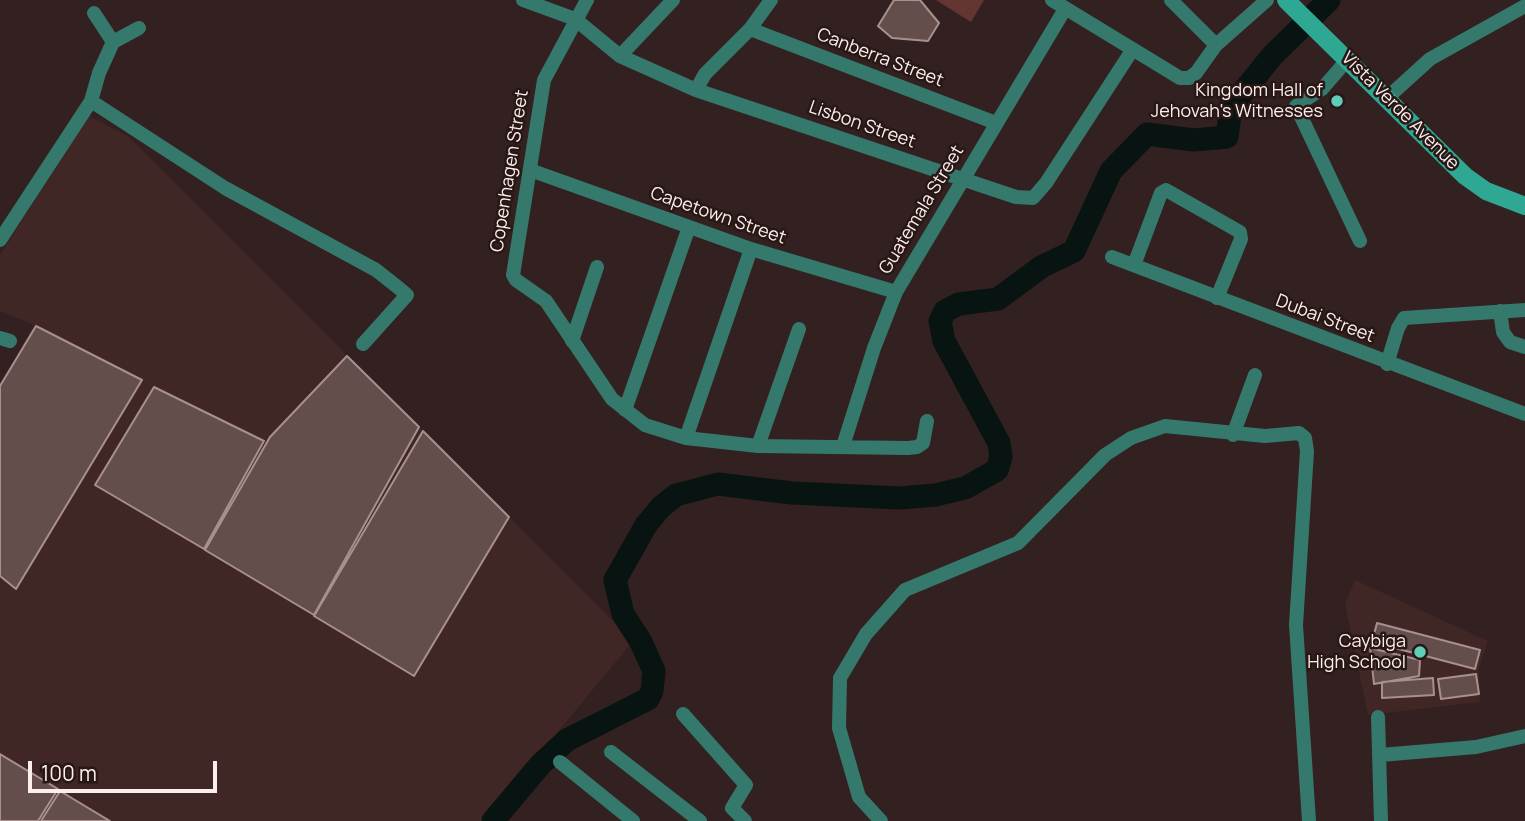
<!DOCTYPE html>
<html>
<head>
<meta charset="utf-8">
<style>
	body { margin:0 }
	#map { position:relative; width:1525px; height:821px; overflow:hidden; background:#332020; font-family:Manrope,sans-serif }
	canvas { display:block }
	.scale { position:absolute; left:28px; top:761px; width:189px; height:32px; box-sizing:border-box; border:4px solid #fbeeed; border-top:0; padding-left:9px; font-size:21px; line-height:24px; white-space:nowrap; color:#fbeeed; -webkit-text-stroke:5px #291716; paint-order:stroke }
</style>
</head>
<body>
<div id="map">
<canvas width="1525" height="821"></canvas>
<div class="scale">100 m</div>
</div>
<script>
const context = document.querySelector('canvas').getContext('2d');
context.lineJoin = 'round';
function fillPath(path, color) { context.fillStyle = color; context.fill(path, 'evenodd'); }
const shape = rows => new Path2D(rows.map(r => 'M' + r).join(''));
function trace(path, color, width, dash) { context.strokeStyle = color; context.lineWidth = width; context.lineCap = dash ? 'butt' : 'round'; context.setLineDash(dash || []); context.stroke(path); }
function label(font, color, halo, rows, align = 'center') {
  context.font = font + ' Manrope,sans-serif'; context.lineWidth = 5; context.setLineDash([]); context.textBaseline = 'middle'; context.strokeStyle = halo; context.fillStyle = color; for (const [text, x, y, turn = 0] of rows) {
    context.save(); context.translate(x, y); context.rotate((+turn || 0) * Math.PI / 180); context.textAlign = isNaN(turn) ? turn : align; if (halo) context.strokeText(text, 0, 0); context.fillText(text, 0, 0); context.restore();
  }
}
const built = shape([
	[89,116,128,136,633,641,484,821,0,821,0,385,34,325,0,311,0,255],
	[1355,580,1488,641,1479,669,1480,702,1368,715,1345,604]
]);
const green = shape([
	[936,0,984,0,971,22]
]);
const river = shape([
	[493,821,540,765,567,740,648,699,652,691,654,671,641,642,623,614,615,580,646,525,661,507,676,495,718,484,792,493,900,498,935,495,965,488,997,470,1001,457,999,443,944,341,940,321,945,311,959,304,998,299,1041,267,1074,251,1111,171,1147,134,1194,140,1227,137,1231,107,1272,56,1329,0]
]);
const building = shape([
	[894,0,920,0,939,23,928,41,892,38,878,26,894,0],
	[36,326,142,380,16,589,0,576,0,386,36,326],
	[347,356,419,427,314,615,205,550,270,437,347,356],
	[154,387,264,441,204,549,95,485,154,387],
	[423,431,509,517,414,676,314,616,423,431],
	[1377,623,1480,650,1475,669,1372,642,1377,623],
	[1370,648,1420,660,1419,676,1374,684,1370,648],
	[1476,674,1479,694,1441,699,1438,679,1476,674],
	[1433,678,1434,695,1382,698,1382,682,1433,678],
	[0,754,58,789,38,821,0,821,0,754],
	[60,791,110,821,41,821,60,791]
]);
const street = shape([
	[523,0,575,19,620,56,696,90,1016,197,1033,198,1046,183,1133,49],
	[587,0,544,80,513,275,516,280,546,301,612,399,645,425,686,438,758,446,908,448,917,447,923,443,927,421],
	[1052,0,1180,78,1189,78,1196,73,1216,45,1267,0],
	[1171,0,1216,45],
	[94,13,113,42],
	[750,29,996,123],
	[620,56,673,0],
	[1348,59,1322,89,1296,106,1360,241],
	[696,90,705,74,750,29,771,0],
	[1387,98,1430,59,1525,6],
	[91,101,225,188,376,270,400,289,407,295,363,344],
	[530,170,751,249,896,292],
	[0,240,91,101,99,73,113,42,139,28],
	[1112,257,1525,414],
	[1134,265,1161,193,1166,190,1240,232,1241,239,1217,298],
	[1500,311,1503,332,1510,342,1525,347],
	[0,338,10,341],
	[572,341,597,267],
	[1387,364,1398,328,1404,318,1525,310],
	[625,410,689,227],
	[1233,435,1255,375],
	[686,438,751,249],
	[758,446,799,329],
	[843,446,874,348,896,292,1065,9],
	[683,714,746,785,732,808,745,821],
	[1378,717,1381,821],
	[611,752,700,821],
	[1380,755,1476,747,1525,736],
	[560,762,633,821],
	[881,821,859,797,839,728,840,678,866,634,905,590,1018,543,1105,455,1131,438,1165,426,1265,436,1299,433,1305,438,1307,451,1296,625,1309,821]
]);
const secondary = shape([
	[1286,0,1465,176,1486,191,1525,206]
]);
const markers = [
	[1337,101,7,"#5eceb8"],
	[1420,652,7,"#5eceb8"]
];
const streetNames = [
	["Canberra Street",880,58,21],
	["Vista Verde Avenue",1400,111,45],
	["Lisbon Street",862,125,19],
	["Copenhagen Street",510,171,-81],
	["Guatemala Street",922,210,-59],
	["Capetown Street",718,216,19],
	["Dubai Street",1325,319,21]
];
const poiNames = [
	["Kingdom Hall of",1323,91],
	["Jehovah's Witnesses",1323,112],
	["Caybiga",1406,642],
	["High School",1406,663]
];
fillPath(built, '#402625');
fillPath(green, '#633634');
trace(river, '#071411', 23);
fillPath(building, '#634e4c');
trace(building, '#a8908e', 2);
trace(street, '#35796c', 14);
trace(secondary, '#2ea893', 18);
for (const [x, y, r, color] of markers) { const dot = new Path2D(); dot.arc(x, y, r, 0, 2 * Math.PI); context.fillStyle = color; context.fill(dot); trace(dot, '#291716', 2.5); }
label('18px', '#fbeeed', '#291716', streetNames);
label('18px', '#fbeeed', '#291716', poiNames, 'right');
</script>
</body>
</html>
